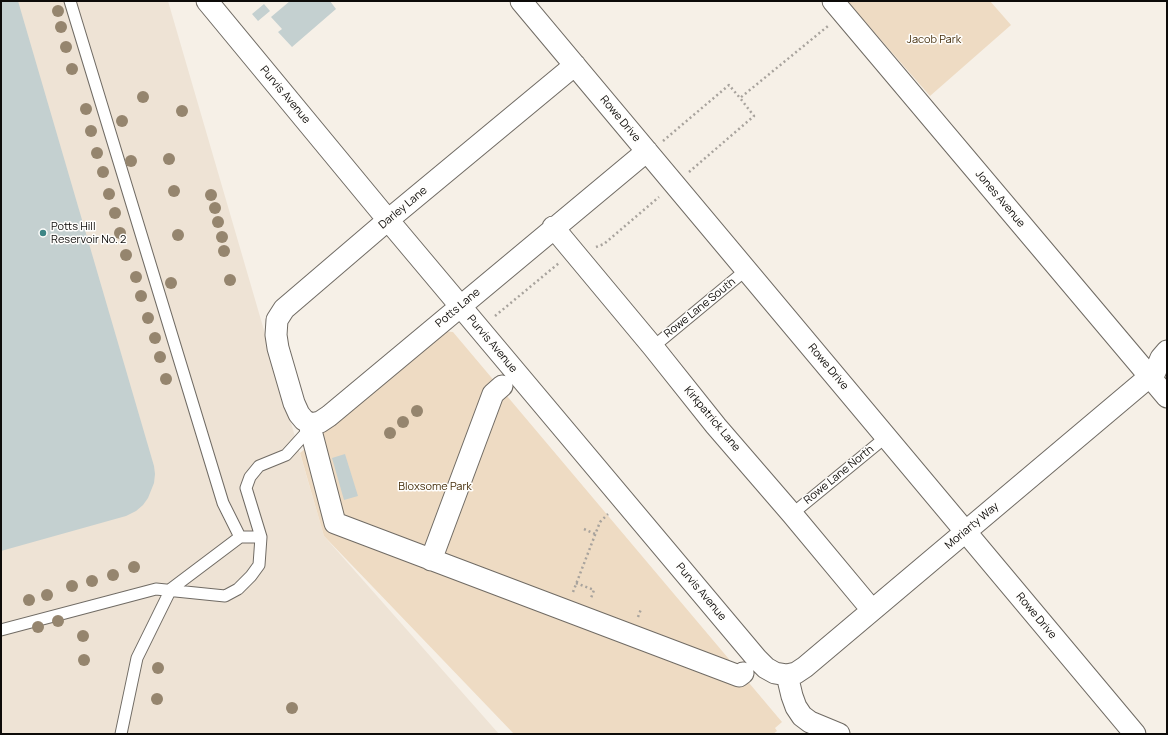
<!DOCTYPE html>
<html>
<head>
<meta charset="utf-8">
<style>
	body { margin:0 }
	#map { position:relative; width:1168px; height:735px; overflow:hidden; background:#f6f0e7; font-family:Manrope,sans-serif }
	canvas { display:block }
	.frame { position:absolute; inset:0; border:2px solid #0d0b09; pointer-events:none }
</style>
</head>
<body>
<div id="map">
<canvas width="1168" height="735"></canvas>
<div class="frame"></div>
</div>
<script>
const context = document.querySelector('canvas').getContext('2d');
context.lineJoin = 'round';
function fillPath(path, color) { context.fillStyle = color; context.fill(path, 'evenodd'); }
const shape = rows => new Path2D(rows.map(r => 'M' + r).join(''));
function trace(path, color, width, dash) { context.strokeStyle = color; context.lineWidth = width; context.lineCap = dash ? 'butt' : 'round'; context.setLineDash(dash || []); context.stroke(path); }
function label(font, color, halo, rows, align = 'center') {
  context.font = font + ' Manrope,sans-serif'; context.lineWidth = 3; context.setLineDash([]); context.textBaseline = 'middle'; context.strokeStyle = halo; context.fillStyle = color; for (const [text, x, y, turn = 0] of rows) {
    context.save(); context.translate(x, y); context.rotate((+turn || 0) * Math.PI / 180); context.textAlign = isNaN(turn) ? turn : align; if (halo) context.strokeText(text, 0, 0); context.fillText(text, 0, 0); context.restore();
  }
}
const built = shape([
	[1,1,168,1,324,536,499,734,1,734]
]);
const green = shape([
	[847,1,990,1,1011,25,930,96],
	[443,331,453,332,782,722,775,728,777,731,773,734,514,734,324,536,300,453]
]);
const building = shape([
	[1,1,18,1,154,466,155,474,154,483,148,498,143,505,136,511,126,516,1,551],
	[290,1,330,1,336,9,292,47,278,32,282,29,271,17],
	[264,4,270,11,258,21,252,14],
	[345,454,358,496,344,500,332,458]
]);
const path = shape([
	[663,141,729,85,740,98],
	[689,172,754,116,740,98,828,26],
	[596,247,604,244,659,197],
	[495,316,559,263],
	[584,529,595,534],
	[576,583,594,590,591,598],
	[573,592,600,522,608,514],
	[638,617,641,609]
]);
const lane = shape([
	[70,1,223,503,240,537],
	[653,347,746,270],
	[792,514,886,437],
	[1,630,156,589,225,596,238,589,251,576,259,565,261,537,246,488,250,477,259,466,286,455,305,434,308,424],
	[121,734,137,658,171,589,240,537,261,537]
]);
const street = shape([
	[207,1,388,220,757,659,766,668,775,673,787,675,796,673,805,667,1155,372,1161,358,1167,351],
	[521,1,1135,734],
	[833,1,1167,397],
	[575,65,388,220,284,309,277,320,276,335,278,348,294,403,299,414,304,420,311,424,320,422,329,416,647,151],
	[553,227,653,347,716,426,792,514,872,610],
	[309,423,335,523,739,676,743,673],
	[431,560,493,394,502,386],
	[787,675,792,696,796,707,802,716,810,722,839,734]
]);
const trees = [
	[58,11],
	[61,27],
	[66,47],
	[72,69],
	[143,97],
	[86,109],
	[182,111],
	[122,121],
	[91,131],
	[97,153],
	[169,159],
	[131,161],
	[103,172],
	[174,191],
	[109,194],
	[211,195],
	[215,208],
	[115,213],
	[218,222],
	[120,233],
	[178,235],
	[222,237],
	[224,251],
	[126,255],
	[136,277],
	[230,280],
	[171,283],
	[141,296],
	[148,318],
	[155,338],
	[160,357],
	[166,379],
	[417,411],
	[403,422],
	[390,433],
	[134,567],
	[113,575],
	[92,581],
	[72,586],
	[47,595],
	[29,600],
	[58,621],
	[38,627],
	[83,636],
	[84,660],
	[158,668],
	[157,699],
	[292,708]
];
const markers = [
	[43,233,4,"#3d8686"]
];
const parkNames = [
	["Jacob Park",934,40],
	["Bloxsome Park",435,487]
];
const streetNames = [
	["Purvis Avenue",285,95,50],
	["Rowe Drive",620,119,50],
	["Jones Avenue",1000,199,50],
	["Darley Lane",403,208,-40],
	["Potts Lane",458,308,-40],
	["Rowe Lane South",700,308,-39],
	["Purvis Avenue",492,344,50],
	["Rowe Drive",828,367,50],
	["Kirkpatrick Lane",712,419,50],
	["Rowe Lane North",839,475,-39],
	["Moriarty Way",972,526,-40],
	["Purvis Avenue",701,592,50],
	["Rowe Drive",1036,616,50]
];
const poiNames = [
	["Potts Hill",51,227],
	["Reservoir No. 2",51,240]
];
fillPath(built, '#eee3d5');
fillPath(green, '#eedbc3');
fillPath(building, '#c4d0d0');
trace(lane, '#706b64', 13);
trace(street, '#706b64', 23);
trace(path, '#a8a39d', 2.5, [2, 3]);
trace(lane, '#fff', 11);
trace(street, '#fff', 21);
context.fillStyle = '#95856e';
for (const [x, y] of trees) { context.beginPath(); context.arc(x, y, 6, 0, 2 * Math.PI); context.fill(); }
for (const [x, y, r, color] of markers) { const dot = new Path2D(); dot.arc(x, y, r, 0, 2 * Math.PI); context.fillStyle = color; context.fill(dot); trace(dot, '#fffefc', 1.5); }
label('11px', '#452e0b', '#fffefc', parkNames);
label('11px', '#0d0b09', '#fffefc', streetNames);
label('11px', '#0d0b09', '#fffefc', poiNames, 'left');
</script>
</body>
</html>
